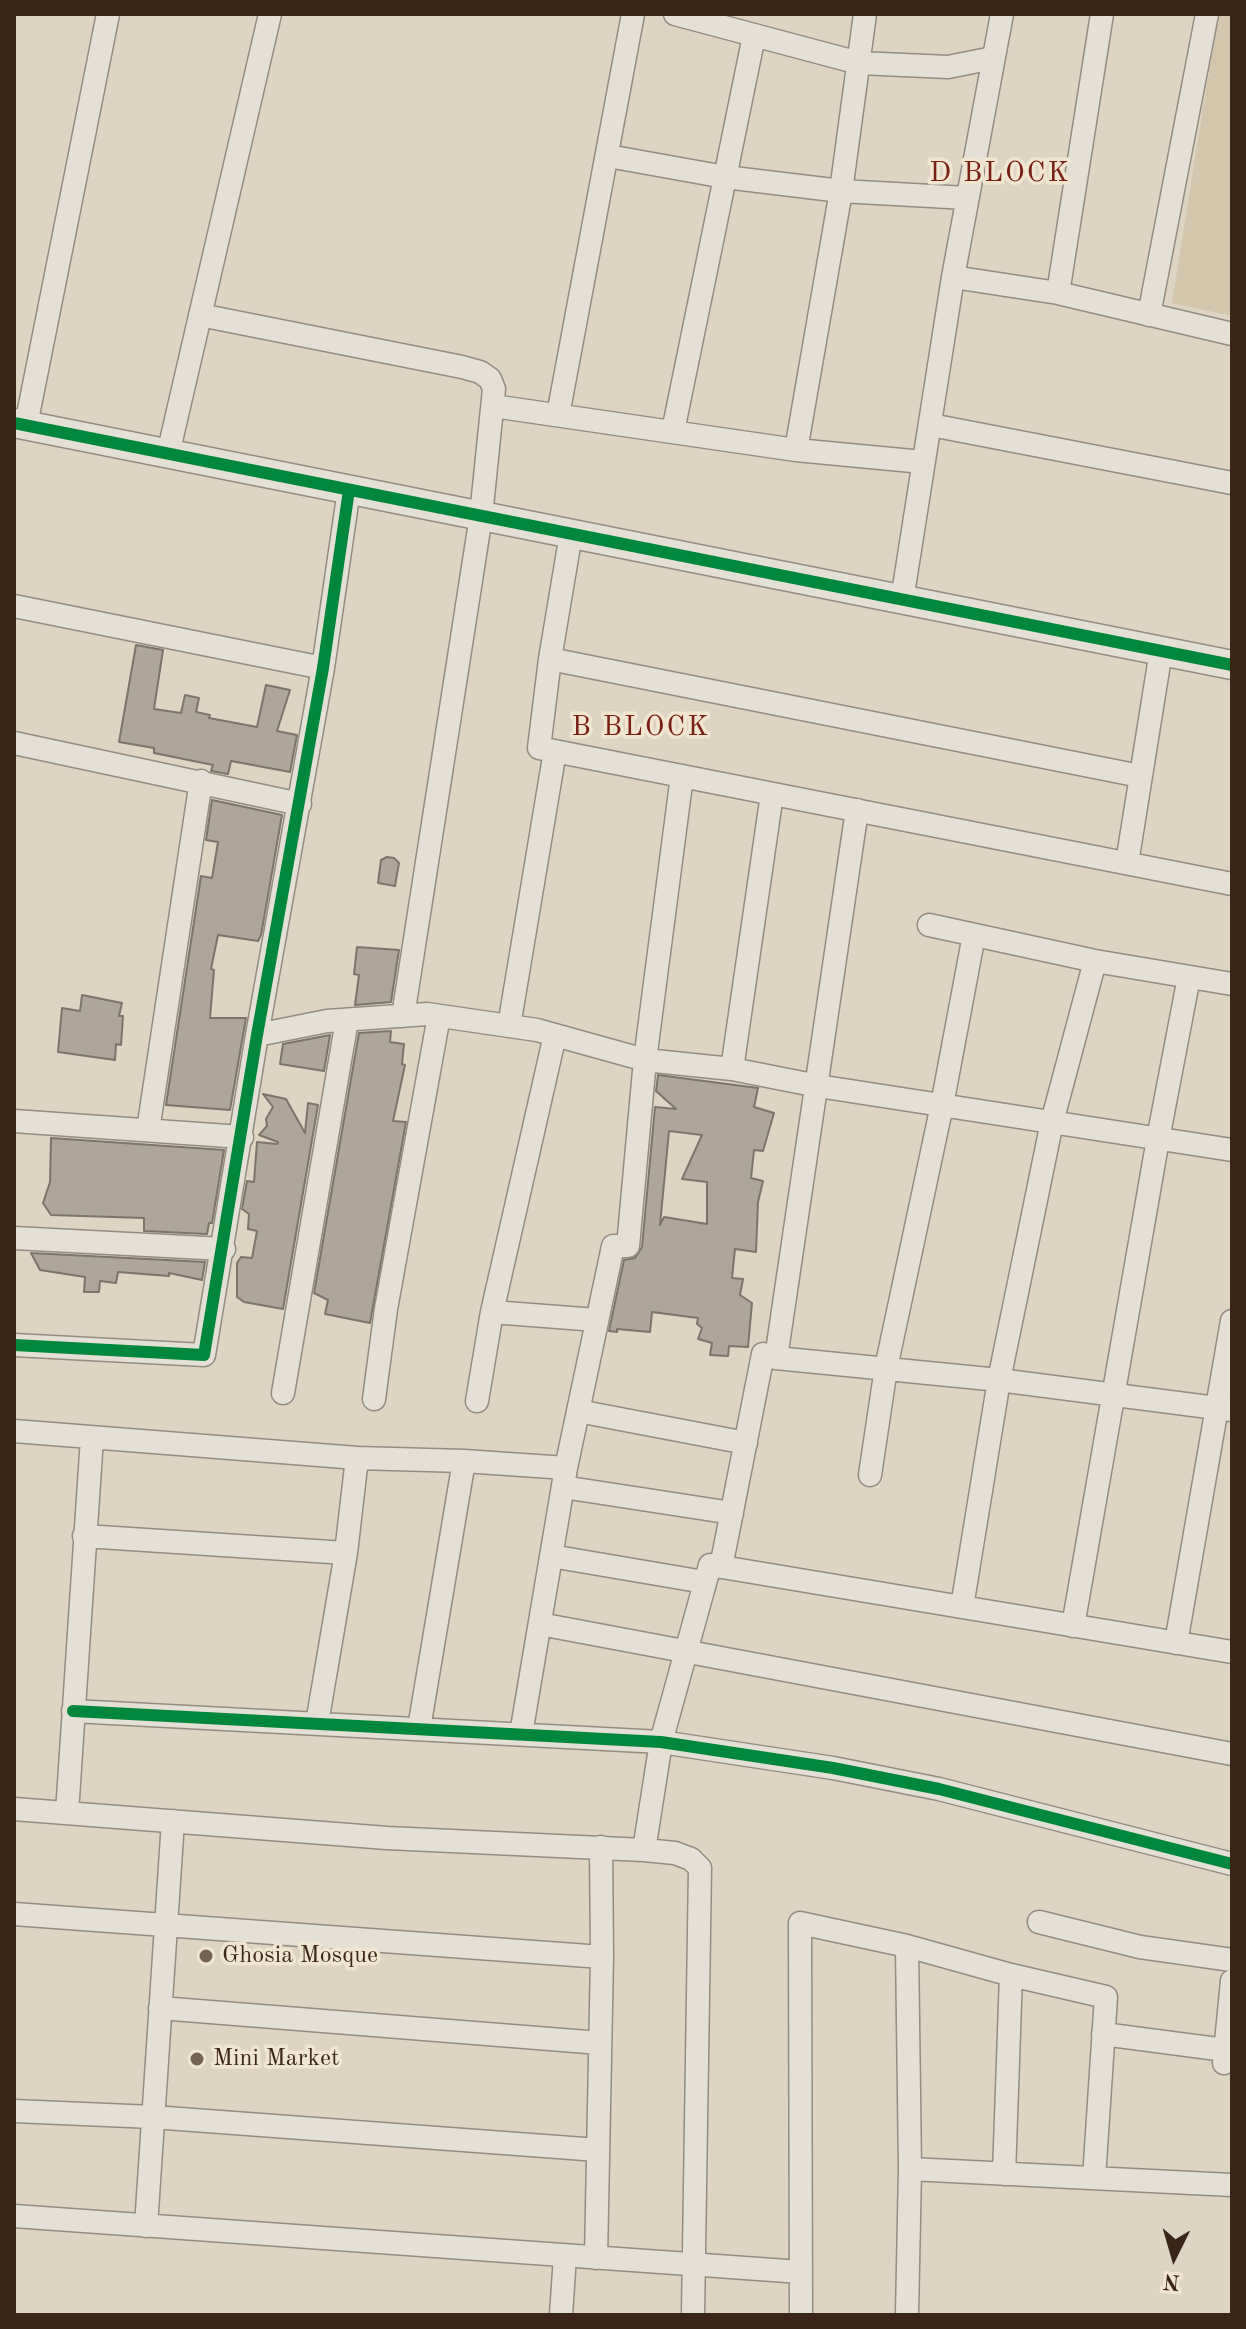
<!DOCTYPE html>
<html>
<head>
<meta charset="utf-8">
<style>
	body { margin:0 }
	#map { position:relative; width:1246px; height:2329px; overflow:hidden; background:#ddd4c2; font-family:"Old Standard TT",serif }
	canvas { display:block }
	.frame { position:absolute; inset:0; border:16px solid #3b2517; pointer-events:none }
	.north { position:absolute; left:1134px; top:2217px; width:80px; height:80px; -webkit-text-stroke:6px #f0e6d0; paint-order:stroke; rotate:185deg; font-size:22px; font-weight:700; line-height:32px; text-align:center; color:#3b2517 }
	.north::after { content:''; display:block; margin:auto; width:28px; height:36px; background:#3b2517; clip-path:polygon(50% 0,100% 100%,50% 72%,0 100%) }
</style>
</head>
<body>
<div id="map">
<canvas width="1246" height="2329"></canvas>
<div class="frame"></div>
<div class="north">N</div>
</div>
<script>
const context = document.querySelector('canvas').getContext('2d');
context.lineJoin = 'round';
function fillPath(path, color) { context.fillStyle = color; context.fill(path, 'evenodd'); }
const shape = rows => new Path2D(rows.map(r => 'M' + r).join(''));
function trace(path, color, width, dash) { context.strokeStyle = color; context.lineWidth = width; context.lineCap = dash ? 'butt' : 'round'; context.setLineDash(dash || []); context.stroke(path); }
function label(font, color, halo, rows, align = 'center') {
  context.font = font + ' "Old Standard TT",serif'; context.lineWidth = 7; context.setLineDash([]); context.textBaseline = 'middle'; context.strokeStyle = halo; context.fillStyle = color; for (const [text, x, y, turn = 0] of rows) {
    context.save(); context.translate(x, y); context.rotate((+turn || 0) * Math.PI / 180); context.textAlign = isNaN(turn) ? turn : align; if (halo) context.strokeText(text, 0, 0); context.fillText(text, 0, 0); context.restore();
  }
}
const green = shape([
	[1218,14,1232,14,1232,316,1172,303]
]);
const building = shape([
	[136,645,163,650,154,709,181,713,185,695,199,698,196,712,210,715,209,718,257,727,266,685,290,690,277,731,297,735,290,772,231,761,228,774,211,771,213,765,154,753,154,748,119,742,136,645],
	[212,800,282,815,261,935,258,941,218,935,211,969,214,970,210,1018,246,1018,230,1110,166,1105,201,876,212,878,218,842,206,840,212,800],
	[387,857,394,858,399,863,395,886,378,883,381,860,387,857],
	[357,947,399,950,391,1002,355,1005,359,975,354,974,357,947],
	[82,995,122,1003,119,1016,123,1016,121,1045,116,1044,115,1060,58,1052,62,1008,80,1011,82,995],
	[391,1031,390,1042,404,1044,402,1064,405,1065,393,1121,406,1122,370,1323,325,1314,328,1300,314,1293,359,1033,391,1031],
	[330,1035,324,1071,280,1064,283,1044,330,1035],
	[658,1075,758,1088,754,1107,774,1113,763,1151,754,1150,751,1178,763,1181,758,1202,756,1252,735,1249,732,1278,743,1279,740,1295,752,1303,748,1347,729,1346,728,1356,710,1355,712,1343,698,1339,702,1328,697,1324,698,1318,652,1312,650,1332,617,1329,617,1332,609,1331,624,1260,635,1258,642,1247,655,1107,676,1109,656,1091,658,1075],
	[669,1131,702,1135,682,1179,707,1182,707,1224,664,1217,660,1225,669,1131],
	[263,1094,286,1099,305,1133,308,1103,318,1105,283,1309,244,1302,237,1297,237,1263,241,1257,252,1258,257,1231,248,1229,249,1214,242,1209,247,1181,254,1182,257,1142,277,1144,278,1142,259,1135,267,1126,266,1119,273,1107,263,1094],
	[51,1138,224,1150,212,1223,209,1223,207,1234,144,1231,144,1218,51,1215,43,1203,50,1182,51,1138],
	[31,1253,205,1262,202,1280,169,1273,169,1276,118,1272,116,1283,100,1281,99,1292,84,1292,85,1277,40,1270,31,1253]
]);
const minor = shape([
	[675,14,859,63,948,67,993,58],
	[608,156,725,177,841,191,967,198],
	[953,277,1058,293,1232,334],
	[1058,293,1102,14],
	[200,315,462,367,480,372,490,379,494,389,481,516,403,1016],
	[1149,315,1207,14],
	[493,406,796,450,923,462],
	[558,415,633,14],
	[26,425,108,14],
	[931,425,1232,483],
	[673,431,754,36],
	[796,450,841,191,865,14],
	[168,454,270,14],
	[571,534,550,659,539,748,1232,884],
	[902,600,953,277,1002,14],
	[14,606,323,668],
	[550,659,1140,776],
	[14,743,300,804],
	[1127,863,1161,651],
	[929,925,1095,961,1232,984],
	[509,1026,555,751],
	[257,1035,327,1021,427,1014,537,1030,645,1060,732,1069,818,1086,1232,1150],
	[555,1035,492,1312,597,1320],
	[732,1069,772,794],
	[14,1121,242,1137],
	[148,1130,201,781],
	[14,1238,224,1249],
	[14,1345,204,1355,257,1035,323,668,349,490],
	[776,1358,999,1380,1232,1410],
	[283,1393,347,1020],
	[374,1399,386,1309,439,1016],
	[477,1401,492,1312],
	[578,1411,746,1443],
	[14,1431,357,1458,464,1461,566,1468],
	[870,1475,886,1368,942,1105,974,935],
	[563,1487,732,1513],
	[84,1536,346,1553],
	[551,1556,704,1582],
	[721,1567,763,1354,776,1358,857,810],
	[962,1607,999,1380,1052,1122,1095,961],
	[540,1624,1232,1754],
	[1073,1626,1158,1139,1189,977],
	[1176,1643,1232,1321],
	[73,1711,661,1742,833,1768,939,1789,1232,1864],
	[317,1723,346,1553,357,1458],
	[419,1728,464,1461],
	[521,1734,566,1468,613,1246,628,1246,645,1060,682,776],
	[14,1809,387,1838,644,1850,675,1853,691,1859,700,1868,693,2315],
	[67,1813,92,1438],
	[644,1850,661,1742,710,1565,1232,1652],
	[14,1914,602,1957],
	[1039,1922,1140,1947,1232,1960],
	[160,2008,600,2043],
	[1103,2034,1225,2050],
	[1224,2063,1232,1981],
	[14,2111,153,2117,598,2150],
	[910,2169,1232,2185],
	[1004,2174,1011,1975],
	[14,2216,801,2272],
	[146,2226,173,1821],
	[596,2258,602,1957,601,1847],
	[561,2315,565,2256],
	[801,2315,800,1923,907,1946,1011,1975,1106,1997,1094,2178],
	[907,2315,910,2169,907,1946]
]);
const tertiary = shape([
	[14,423,1232,665]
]);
const cycleway = shape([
	[14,423,1232,665],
	[14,1345,204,1355,257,1035,323,668,349,490],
	[73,1711,661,1742,833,1768,939,1789,1232,1864]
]);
const markers = [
	[206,1956,8,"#746253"],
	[197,2059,8,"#746253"]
];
const poiNames = [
	["Ghosia Mosque",222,1956],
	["Mini Market",213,2059]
];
const quarterNames = [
	["D BLOCK",1000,174],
	["B BLOCK",641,728]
];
fillPath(green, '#d3c6ad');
fillPath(building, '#aea699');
trace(building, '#7d756b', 2);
trace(minor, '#948c81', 25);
trace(tertiary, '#948c81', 31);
trace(minor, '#e5e0d6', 22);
trace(tertiary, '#e5e0d6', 28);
trace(cycleway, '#00873e', 12);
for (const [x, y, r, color] of markers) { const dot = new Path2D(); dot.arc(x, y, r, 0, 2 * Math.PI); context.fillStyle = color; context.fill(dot); trace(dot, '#f0e6d0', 3); }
label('24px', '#3b2517', '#f0e6d0', poiNames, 'left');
context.letterSpacing = '2px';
label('28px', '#7a1f14', '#f0e6d0', quarterNames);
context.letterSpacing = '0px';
</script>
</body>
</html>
